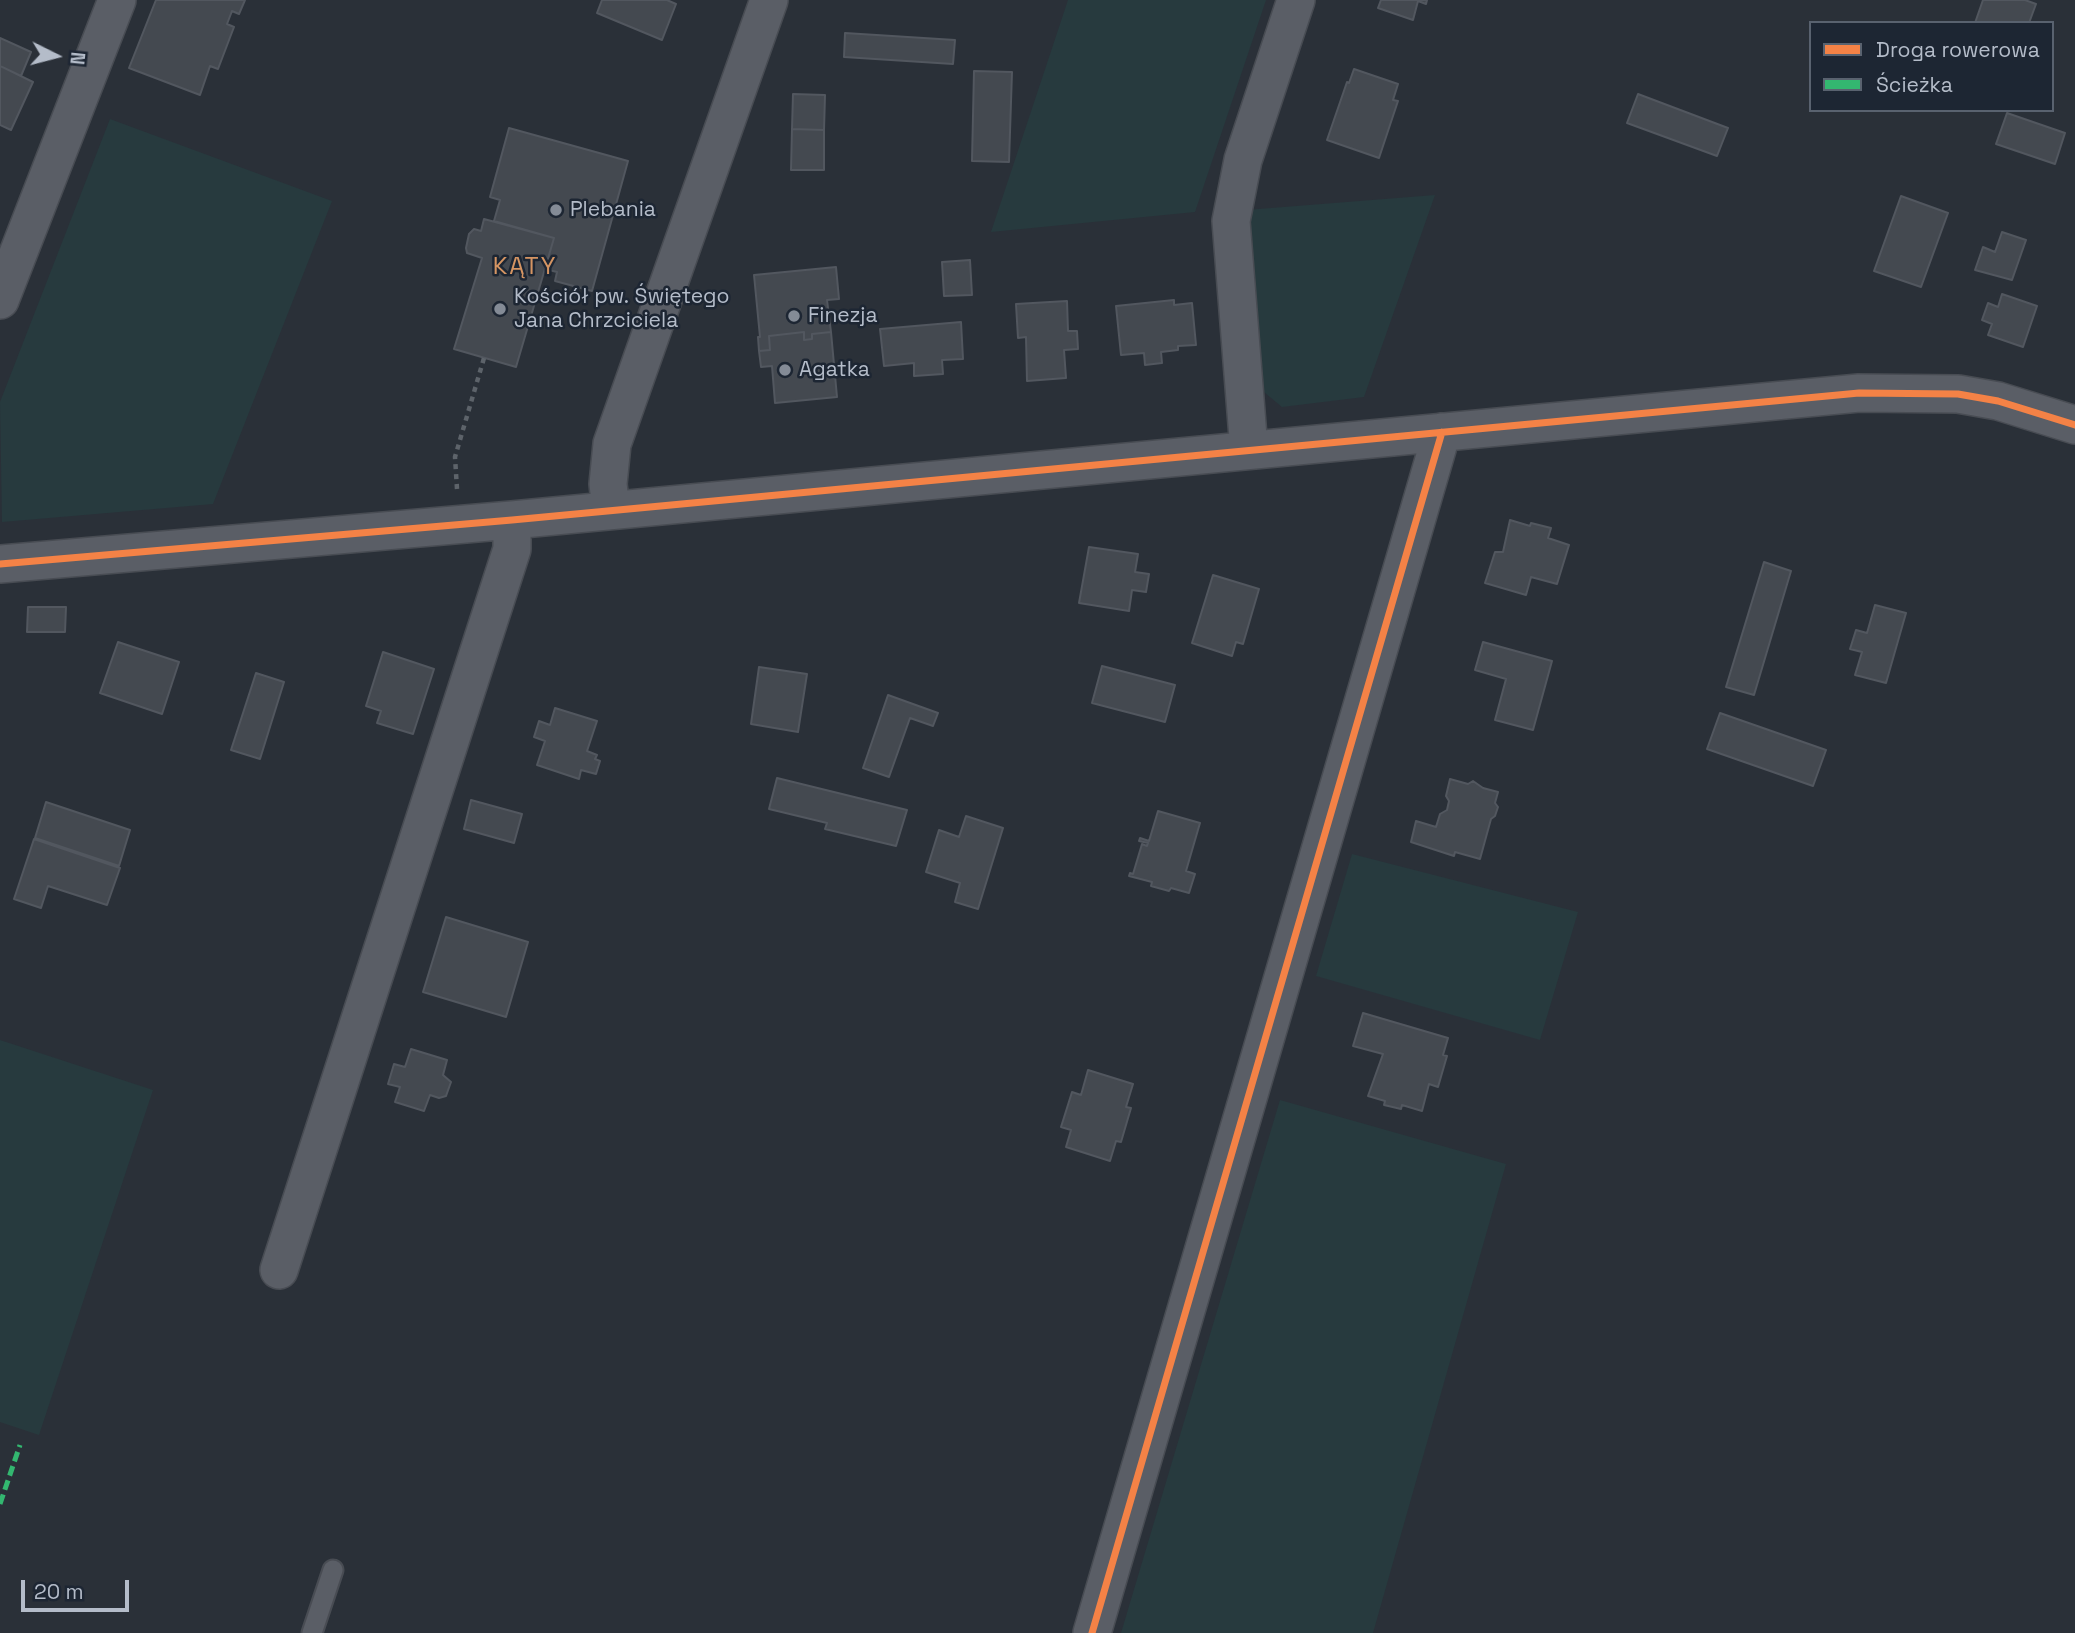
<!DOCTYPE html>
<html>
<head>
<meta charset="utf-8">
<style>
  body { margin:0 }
  #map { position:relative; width:2075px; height:1633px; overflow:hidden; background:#2a3038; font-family:"Space Grotesk",sans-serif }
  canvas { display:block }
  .legend { position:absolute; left:1809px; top:21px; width:245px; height:91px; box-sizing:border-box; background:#1d2633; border:2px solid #59626f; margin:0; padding:9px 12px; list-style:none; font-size:21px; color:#b4bcc9 }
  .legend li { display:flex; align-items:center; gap:14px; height:35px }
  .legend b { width:35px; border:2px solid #59626f }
  .north { position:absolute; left:21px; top:21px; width:70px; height:70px; -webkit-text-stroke:5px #1d2633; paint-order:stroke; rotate:96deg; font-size:19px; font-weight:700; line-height:28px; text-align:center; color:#b4bcc9 }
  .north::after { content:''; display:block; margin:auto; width:24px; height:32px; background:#b4bcc9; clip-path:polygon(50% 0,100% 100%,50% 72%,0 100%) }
  .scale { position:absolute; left:21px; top:1580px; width:108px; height:32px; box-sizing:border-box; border:4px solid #b4bcc9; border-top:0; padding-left:9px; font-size:21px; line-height:24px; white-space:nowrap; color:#b4bcc9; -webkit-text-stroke:5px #1d2633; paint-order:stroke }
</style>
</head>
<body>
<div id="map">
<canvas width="2075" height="1633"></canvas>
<ul class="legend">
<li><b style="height:9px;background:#f48246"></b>Droga rowerowa</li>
<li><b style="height:9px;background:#33b770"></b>Ścieżka</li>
</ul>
<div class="north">N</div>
<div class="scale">20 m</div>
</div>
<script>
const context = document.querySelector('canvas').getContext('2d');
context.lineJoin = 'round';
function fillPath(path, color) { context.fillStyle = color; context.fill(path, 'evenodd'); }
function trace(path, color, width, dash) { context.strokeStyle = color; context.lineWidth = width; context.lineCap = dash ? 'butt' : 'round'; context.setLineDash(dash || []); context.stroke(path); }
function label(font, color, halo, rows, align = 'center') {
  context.font = font + ' "Space Grotesk",sans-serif'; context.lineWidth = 5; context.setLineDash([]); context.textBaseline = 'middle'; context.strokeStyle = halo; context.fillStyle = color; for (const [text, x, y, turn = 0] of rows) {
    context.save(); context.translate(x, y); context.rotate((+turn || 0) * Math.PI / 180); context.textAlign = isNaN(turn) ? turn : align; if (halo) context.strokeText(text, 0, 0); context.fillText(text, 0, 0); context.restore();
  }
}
fillPath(new Path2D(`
  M 1068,0 L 1266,0 L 1195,212 L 991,232 Z
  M 110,119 L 332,201 L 213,504 L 2,522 L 0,402 Z
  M 1435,195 L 1364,397 L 1282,407 L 1258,387 L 1246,210 Z
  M 1352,854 L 1578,912 L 1540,1040 L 1316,976 Z
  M 0,1040 L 153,1090 L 39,1435 L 0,1422 Z
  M 1280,1100 L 1506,1164 L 1373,1633 L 1121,1633 Z`), '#273a3e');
const building = new Path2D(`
  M 156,0 L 245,0 L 239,14 L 232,11 L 227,24 L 234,27 L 218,69 L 210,66 L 200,95 L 129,68 Z
  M 602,0 L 667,0 L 676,4 L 662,40 L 597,13 Z
  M 1381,0 L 1427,0 L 1426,4 L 1418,1 L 1413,20 L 1378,8 Z
  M 1983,0 L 2025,0 L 2036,4 L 2029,23 L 1975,23 Z
  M 845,33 L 955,40 L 953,64 L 844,57 Z
  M 0,38 L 31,52 L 21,76 L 0,66 Z
  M 0,66 L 33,82 L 11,130 L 0,125 Z
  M 1354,69 L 1398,84 L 1393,100 L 1398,101 L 1379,158 L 1327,140 L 1347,82 L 1349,83 Z
  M 974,71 L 1012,72 L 1009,162 L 972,161 Z
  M 793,94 L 825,95 L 824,130 L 792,129 Z
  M 1638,94 L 1728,128 L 1717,156 L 1627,123 Z
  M 2007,113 L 2065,133 L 2055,164 L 1996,144 Z
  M 509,128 L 628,161 L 592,291 L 555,281 L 557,272 L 545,269 L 554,238 L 494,221 L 500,200 L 490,197 Z
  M 792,129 L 824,130 L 824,170 L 791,170 Z
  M 1901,196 L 1948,213 L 1921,287 L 1874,271 Z
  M 484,219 L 554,238 L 516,367 L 454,349 L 482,258 L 467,253 L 466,248 L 469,234 L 474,229 L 481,231 Z
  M 2002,232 L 2026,240 L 2012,280 L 1975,270 L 1983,247 L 1995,252 Z
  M 970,260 L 972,295 L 944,296 L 942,262 Z
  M 836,267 L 839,299 L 827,300 L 831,332 L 812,334 L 812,339 L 804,340 L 804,332 L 769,336 L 770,350 L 759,351 L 758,337 L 760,337 L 754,275 Z
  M 2002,294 L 2037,306 L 2023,347 L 1988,335 L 1992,324 L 1982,320 L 1988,303 L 1998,307 Z
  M 1174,300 L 1174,305 L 1192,303 L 1196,345 L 1178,346 L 1178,350 L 1161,352 L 1162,363 L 1145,365 L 1144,353 L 1121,355 L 1116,306 Z
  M 1067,301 L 1068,331 L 1077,331 L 1078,349 L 1064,350 L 1066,378 L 1027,381 L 1026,337 L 1018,338 L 1016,304 Z
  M 961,322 L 963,359 L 942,360 L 943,374 L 914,376 L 914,363 L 884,366 L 880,329 Z
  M 804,332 L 804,340 L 812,339 L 812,334 L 831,332 L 837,397 L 775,403 L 772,366 L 761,367 L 759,351 L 770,350 L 769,336 Z
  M 1510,520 L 1530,526 L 1531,523 L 1551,528 L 1548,538 L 1569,545 L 1557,584 L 1531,577 L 1526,595 L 1485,583 L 1495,552 L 1503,552 Z
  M 1089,547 L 1138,554 L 1135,572 L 1149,574 L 1146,592 L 1132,590 L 1129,611 L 1079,603 Z
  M 1764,562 L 1791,571 L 1754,695 L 1726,687 Z
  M 1213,575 L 1259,589 L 1243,644 L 1236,642 L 1232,656 L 1192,643 Z
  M 1875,605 L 1906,613 L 1886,683 L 1855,675 L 1862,652 L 1850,649 L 1856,630 L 1867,633 Z
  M 28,607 L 66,607 L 65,632 L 27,632 Z
  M 118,642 L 179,662 L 162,714 L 100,693 Z
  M 1483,642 L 1552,661 L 1533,730 L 1495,720 L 1506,679 L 1475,670 Z
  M 383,652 L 434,669 L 413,734 L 377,723 L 381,711 L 366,706 Z
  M 1102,666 L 1175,685 L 1165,722 L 1092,703 Z
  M 759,667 L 807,674 L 798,732 L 751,724 Z
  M 256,673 L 284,682 L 260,759 L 231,750 Z
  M 888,695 L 938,713 L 933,726 L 910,718 L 889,777 L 863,768 Z
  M 555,708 L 597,721 L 587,751 L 597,755 L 595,759 L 600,761 L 596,774 L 581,770 L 579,779 L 537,765 L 545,741 L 534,737 L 539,721 L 550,725 Z
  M 1720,713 L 1826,750 L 1813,786 L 1707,749 Z
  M 777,778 L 907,810 L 896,846 L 825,829 L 827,823 L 769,809 Z
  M 1450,779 L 1468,784 L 1473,781 L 1483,788 L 1498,792 L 1495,803 L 1498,807 L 1495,816 L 1491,819 L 1480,859 L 1455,852 L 1454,856 L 1411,842 L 1416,821 L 1436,827 L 1440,814 L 1447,810 L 1449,801 L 1446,796 Z
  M 471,800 L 522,814 L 514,843 L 464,829 Z
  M 46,802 L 130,830 L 119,866 L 35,838 Z
  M 1158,811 L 1200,823 L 1186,871 L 1195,874 L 1189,893 L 1171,888 L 1169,891 L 1151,886 L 1152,882 L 1129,876 L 1130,873 L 1133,874 L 1142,844 L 1147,846 L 1148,843 L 1139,841 L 1140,838 L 1149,841 Z
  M 966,816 L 1003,828 L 978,909 L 955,902 L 960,883 L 926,872 L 939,830 L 959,837 Z
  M 34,839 L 120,868 L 107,905 L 48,886 L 41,908 L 14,899 Z
  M 446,917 L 528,942 L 506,1017 L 423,992 Z
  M 1363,1013 L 1448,1038 L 1443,1055 L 1447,1056 L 1438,1087 L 1429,1084 L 1422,1111 L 1402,1105 L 1401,1109 L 1384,1105 L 1385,1101 L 1368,1096 L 1383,1054 L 1353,1046 Z
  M 411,1049 L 447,1060 L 443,1075 L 451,1082 L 446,1096 L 439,1098 L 430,1095 L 424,1111 L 395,1102 L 400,1087 L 388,1084 L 394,1064 L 405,1067 Z
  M 1088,1070 L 1133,1084 L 1126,1107 L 1131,1108 L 1121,1142 L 1116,1141 L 1110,1161 L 1066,1147 L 1071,1130 L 1061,1127 L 1072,1092 L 1081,1095 Z`);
fillPath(building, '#444950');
trace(building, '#52575f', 2);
const service = new Path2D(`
  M 312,1633 L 333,1570`);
const minor = new Path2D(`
  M 0,300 L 117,0
  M 1249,450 L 1231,221 L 1243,160 L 1296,0
  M 611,510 L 608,484 L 612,444 L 769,0
  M 0,564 L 512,520 L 1859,393 L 1958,394 L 1998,401 L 2075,425
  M 279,1270 L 512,549 L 512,520
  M 1092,1633 L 1442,432`);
trace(service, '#484c53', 23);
trace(minor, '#484c53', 40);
trace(new Path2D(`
  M 457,489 L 455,457 L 484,358`), '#5d636a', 4.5, [5, 5]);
trace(service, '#5a5e66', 19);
trace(minor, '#5a5e66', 37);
trace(new Path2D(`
  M 0,1504 L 20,1445`), '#33b770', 5, [10, 5]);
trace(new Path2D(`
  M 0,564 L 512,520 L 1859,393 L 1958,394 L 1998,401 L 2075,425
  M 1092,1633 L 1442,432`), '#f48246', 7);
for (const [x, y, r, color] of [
  [556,210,7,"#848b96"],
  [500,309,7,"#848b96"],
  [794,316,7,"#848b96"],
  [785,370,7,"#848b96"]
]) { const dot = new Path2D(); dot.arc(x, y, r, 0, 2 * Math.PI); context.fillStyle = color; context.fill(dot); trace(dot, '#1d2633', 2.5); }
label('21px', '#b4bcc9', '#1d2633', [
  ["Plebania",570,210],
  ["Kościół pw. Świętego",514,297],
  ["Jana Chrzciciela",514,321],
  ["Finezja",808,316],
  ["Agatka",799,370]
], 'left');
context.letterSpacing = '2px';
label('24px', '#d59563', '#1d2633', [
  ["KĄTY",525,267]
]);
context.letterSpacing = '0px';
</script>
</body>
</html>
